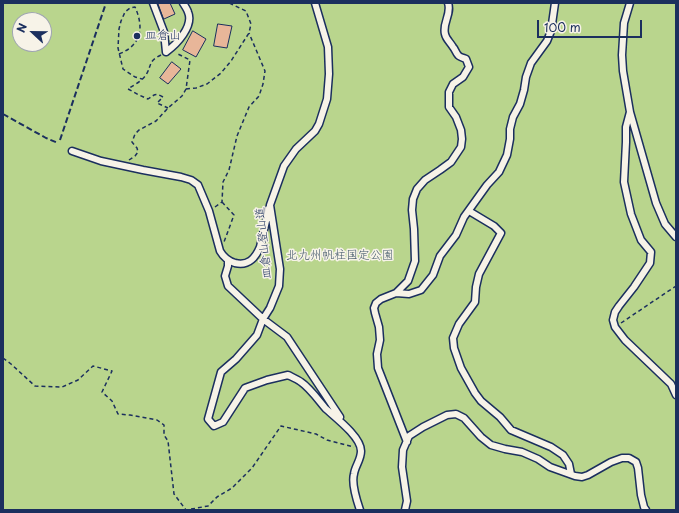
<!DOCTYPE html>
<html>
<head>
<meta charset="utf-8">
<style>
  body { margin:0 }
  #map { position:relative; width:679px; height:513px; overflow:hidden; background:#f4e7d8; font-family:"Playpen Sans",sans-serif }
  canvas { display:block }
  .frame { position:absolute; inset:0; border:4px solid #1b2f5e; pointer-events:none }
  .north { position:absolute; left:12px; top:12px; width:40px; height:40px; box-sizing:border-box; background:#f7f3e8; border:1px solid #9fa5b1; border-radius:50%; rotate:292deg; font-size:11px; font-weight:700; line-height:16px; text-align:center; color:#1b2f5e }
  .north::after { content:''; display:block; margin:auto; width:14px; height:18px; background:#1b2f5e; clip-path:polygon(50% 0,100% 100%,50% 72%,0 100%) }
  .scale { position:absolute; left:537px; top:20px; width:105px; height:18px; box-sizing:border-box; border:2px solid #1b2f5e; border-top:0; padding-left:5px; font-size:12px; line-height:14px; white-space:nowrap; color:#1b2f5e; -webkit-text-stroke:3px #f7f3e8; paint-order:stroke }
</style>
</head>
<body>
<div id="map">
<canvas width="679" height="513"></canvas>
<div class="frame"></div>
<div class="north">N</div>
<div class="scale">100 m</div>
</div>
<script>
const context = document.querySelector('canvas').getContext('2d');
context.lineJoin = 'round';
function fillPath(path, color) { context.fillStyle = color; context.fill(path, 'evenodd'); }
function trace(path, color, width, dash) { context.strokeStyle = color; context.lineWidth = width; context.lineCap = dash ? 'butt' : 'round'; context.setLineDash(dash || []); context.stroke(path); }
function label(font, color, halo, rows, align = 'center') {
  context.font = font + ' "Playpen Sans","Klee One",sans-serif'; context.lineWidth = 3; context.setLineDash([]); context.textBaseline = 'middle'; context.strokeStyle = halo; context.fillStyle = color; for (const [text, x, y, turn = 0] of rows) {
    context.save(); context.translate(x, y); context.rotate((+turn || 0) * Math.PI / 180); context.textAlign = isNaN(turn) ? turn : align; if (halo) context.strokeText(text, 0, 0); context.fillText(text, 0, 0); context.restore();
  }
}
fillPath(new Path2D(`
  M 3,3 L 676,3 L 676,510 L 3,510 ZM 20,20 L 44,20 L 44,44 L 20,44 Z`), '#b9d58d');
const building = new Path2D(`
  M 158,3 L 170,3 L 175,14 L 164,19 Z
  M 218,24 L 232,26 L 227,48 L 214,46 Z
  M 193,31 L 206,39 L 196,57 L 183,50 Z
  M 172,62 L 181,69 L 168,84 L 160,78 Z`);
fillPath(building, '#e8b699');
trace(building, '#1b2f5e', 1);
const minor = new Path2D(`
  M 153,3 L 164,32 L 166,52 C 177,44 194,26 188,12 C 187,9 185,6 183,3
  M 315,3 L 328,47 L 329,74 L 327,99 L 319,124 L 315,131 L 296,149 L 284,166 L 270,205 L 280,269 L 279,286 L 270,308 L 263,319 L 257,335 L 236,359 L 221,372 L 208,419 L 214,426 L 223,422 L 245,388 L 267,380 L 288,375 C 292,377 297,379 301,382 C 310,388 319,401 326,409 C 336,418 361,437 361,451 C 361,460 355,466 354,474 C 351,484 357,501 360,510
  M 630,3 L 624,23 L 622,55 L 623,71 L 630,112 L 656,203 L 665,224 L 676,237
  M 630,112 L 626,127 L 626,142 L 624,182 L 631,214 L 641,240 L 651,252 L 650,263 L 634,287 L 619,306 L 615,312 L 613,320 L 615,327 L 625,340 L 671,384 L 676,395
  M 72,151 L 101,161 L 143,170 L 181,177 L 191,180 L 198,185 L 209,211 L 220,251 C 224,258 228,261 235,263 C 248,266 255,259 260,247 L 269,208
  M 469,211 L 494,226 L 501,233 L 479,274 L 476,287 L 475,302 L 459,324 L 453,338 L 454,348 L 461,368 L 475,393 L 481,401 L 500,417 L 511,430 L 551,447 L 563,455 L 569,464 L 571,474
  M 228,261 L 228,266 L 225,276 L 228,286 L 263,319 L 287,337 L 340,417
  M 396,293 L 408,281 L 415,261 L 414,229 L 412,210 L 413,199 L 417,189 L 425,180 L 440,170 L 451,162 L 461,147 L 462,139 L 461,130 L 456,117 L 449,107 L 449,92 L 453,84 L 463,77 L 469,67 L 466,59 C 464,58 459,57 458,55 C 456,53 455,49 453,47 C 450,42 446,39 445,34 C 442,23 452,14 448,3
  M 407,442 L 378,368 L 377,354 L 380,340 L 379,327 L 375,313 L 374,308 L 376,303 L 381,299 L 396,293 L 409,294 L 421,290 L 433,275 L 440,256 L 456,235 L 464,217 L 487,185 L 499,172 L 507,155 L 510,139 L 510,129 L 513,117 L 520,104 L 524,90 L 526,77 L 531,63 L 547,41 L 551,31 L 555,3
  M 405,510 L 407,501 L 402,467 L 403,450 L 409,436 L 423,427 L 447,415 L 456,414 L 464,418 L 481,437 L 491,445 L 505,449 L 522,452 L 538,459 L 550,467 L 575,476 L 582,477 L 588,475 L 611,462 L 622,458 L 629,458 L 636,462 L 638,468 L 641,495 L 644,507 L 646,510`);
trace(minor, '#1b2f5e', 9);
trace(new Path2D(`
  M 119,54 C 142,45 144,27 135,7 L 130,8 L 125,12 L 121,21 L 119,29 L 118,48 L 123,69 L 135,77 L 142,79
  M 161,55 C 148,61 152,65 146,75 C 142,81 134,85 128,89 L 139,95 L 148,99 C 155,94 156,93 163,97 L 157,103 L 168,108
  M 186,89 L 196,88 L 207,84 L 221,73 L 231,61 L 249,33 L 251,24 L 246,11 L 229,3
  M 129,160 L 135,156 L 138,152 L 137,148 L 132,142 L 135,134 L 139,130 L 156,121 L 168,108 L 182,96 L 186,89 L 190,60 L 176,53
  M 222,202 L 234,215 L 224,242
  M 215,207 L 222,202 L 223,182 L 229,170 L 237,136 L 249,107 L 259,96 L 263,84 L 265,71 L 249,33
  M 621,323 L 676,286
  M 3,358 L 11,364 L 35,386 L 62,387 L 78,380 L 93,366 L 112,371 L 102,392 L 112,401 L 118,414 L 130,415 L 157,420 L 164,425 L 164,435 L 168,441 L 174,494 L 186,510 L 208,506 L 217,497 L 232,488 L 252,468 L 281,426 L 316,434 L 327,440 L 354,447`), '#1b2f5e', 1.5, [4, 3]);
trace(minor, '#f7f3e8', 6);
trace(new Path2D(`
  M 3,114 L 46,138 L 58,143
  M 60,140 L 106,3`), '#1b2f5e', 2, [6, 3]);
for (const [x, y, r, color] of [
  [137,36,4,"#1b2f5e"]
]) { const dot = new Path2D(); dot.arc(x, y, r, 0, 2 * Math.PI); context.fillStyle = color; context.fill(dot); trace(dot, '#f7f3e8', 1.5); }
label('12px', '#1b2f5e', '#f7f3e8', [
  ["皿倉山",145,36]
], 'left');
label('12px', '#1b2f5e', '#f7f3e8', [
  ["皿倉山登山道",264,243,-96]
]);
label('12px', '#42586a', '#f7f3e8', [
  ["北九州帆柱国定公園",340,256]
]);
</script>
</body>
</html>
